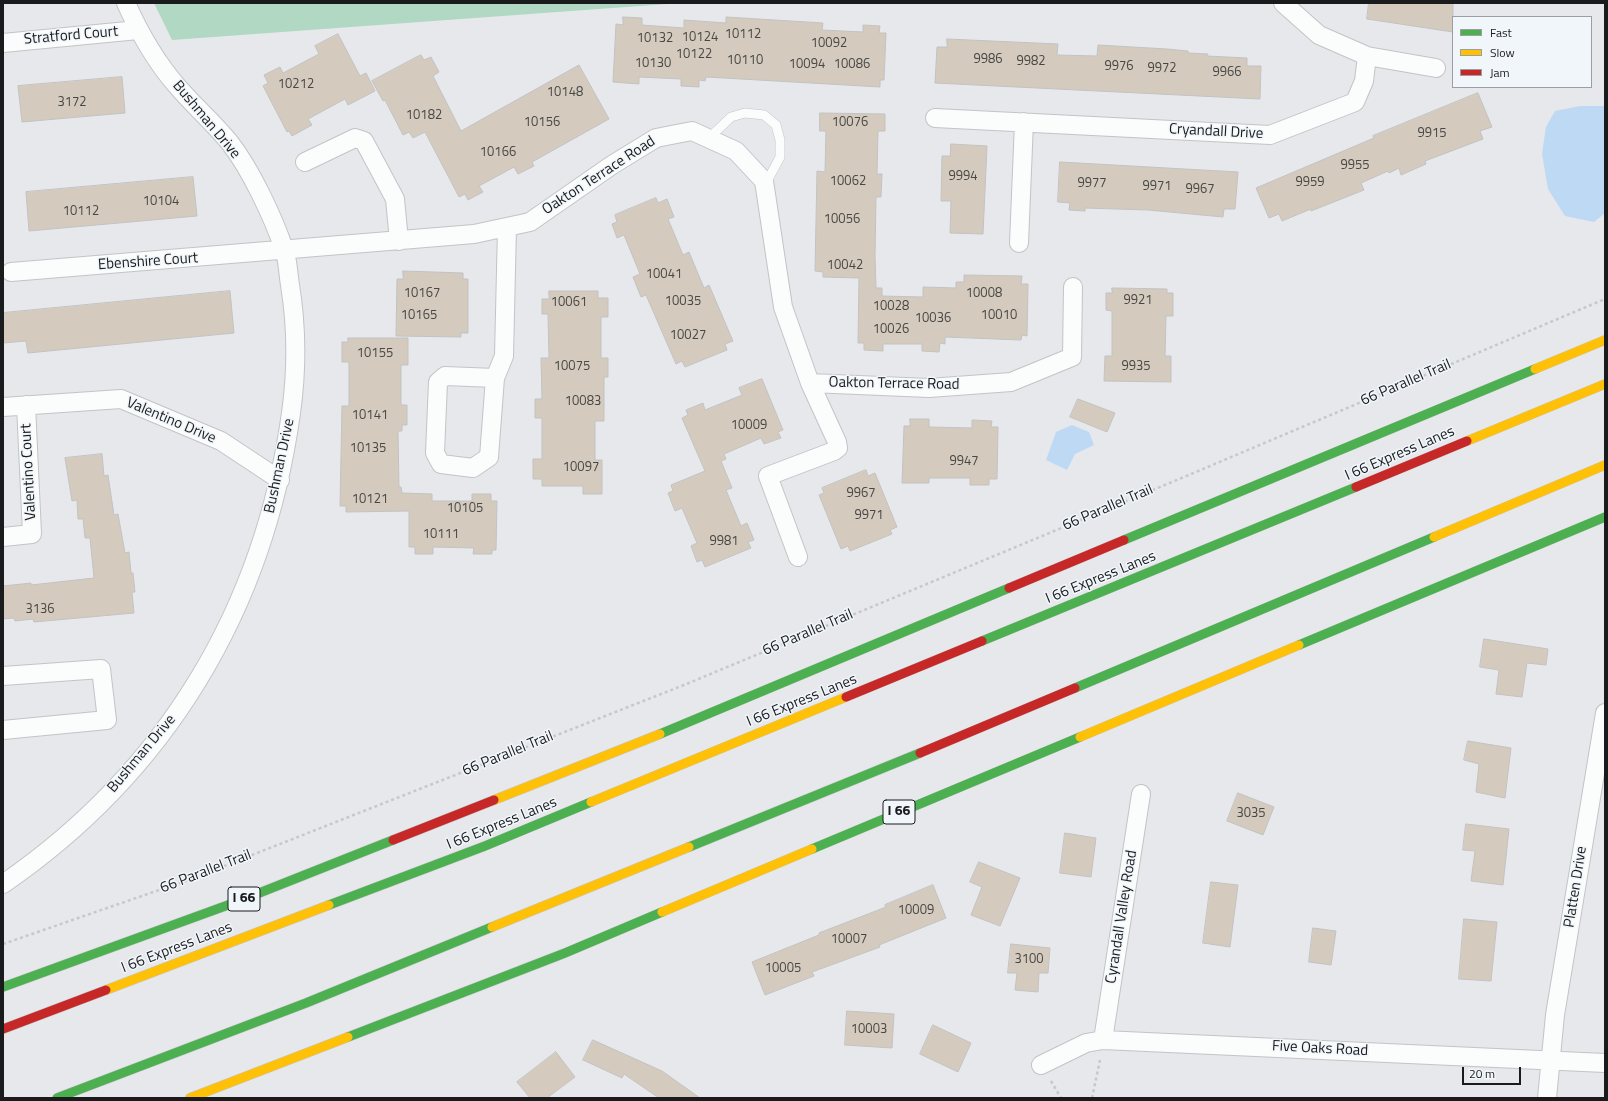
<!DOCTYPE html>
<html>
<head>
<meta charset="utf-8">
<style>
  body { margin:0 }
  #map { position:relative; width:1608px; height:1101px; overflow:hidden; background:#e6e8eb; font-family:"Titillium Web",sans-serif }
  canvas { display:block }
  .frame { position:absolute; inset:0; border:4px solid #1a1b1d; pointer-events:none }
  .legend { position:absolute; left:1452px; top:16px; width:140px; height:72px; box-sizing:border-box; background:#f1f6fa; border:1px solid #9b9ea2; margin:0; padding:5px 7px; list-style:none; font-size:12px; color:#1a1b1d }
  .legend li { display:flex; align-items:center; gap:8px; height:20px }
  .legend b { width:20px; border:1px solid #9b9ea2 }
  .scale { position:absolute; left:1462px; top:1067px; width:59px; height:18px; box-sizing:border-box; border:2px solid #1a1b1d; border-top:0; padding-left:5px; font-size:12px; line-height:14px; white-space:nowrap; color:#1a1b1d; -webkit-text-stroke:3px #f1f6fa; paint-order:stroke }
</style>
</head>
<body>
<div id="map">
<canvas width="1608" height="1101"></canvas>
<div class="frame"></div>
<ul class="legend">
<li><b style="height:5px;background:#4caf50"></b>Fast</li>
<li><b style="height:5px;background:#ffc107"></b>Slow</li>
<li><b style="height:5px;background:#c62828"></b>Jam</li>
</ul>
<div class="scale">20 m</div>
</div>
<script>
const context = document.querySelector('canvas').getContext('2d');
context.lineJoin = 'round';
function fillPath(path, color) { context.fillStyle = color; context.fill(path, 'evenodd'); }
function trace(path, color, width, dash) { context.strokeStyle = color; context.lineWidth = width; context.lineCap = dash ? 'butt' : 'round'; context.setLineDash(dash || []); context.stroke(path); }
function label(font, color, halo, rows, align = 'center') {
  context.font = font + ' "Titillium Web",sans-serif'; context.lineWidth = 3; context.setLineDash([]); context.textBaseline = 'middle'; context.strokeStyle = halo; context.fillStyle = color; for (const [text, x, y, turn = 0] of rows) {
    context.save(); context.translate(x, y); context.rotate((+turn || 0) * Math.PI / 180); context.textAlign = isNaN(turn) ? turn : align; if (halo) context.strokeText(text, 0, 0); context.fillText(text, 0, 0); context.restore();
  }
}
fillPath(new Path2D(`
  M 154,3 L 681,3 L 172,40 Z`), '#b0d8c3');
fillPath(new Path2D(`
  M 1580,106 L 1605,106 L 1605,213 L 1594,222 L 1565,216 L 1548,189 L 1542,154 L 1546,127 L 1555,111 Z
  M 1072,425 L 1089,432 L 1094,445 L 1075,454 L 1067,470 L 1046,460 L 1056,432 Z`), '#bed9f3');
const building = new Path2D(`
  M 1369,3 L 1453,3 L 1453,32 L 1367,19 Z
  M 623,17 L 642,18 L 642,25 L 684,28 L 684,20 L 726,23 L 726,17 L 823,23 L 822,30 L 863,32 L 863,25 L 880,26 L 879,33 L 886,33 L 884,80 L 880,80 L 880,87 L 706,77 L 705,81 L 699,80 L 699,87 L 681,86 L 681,79 L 639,77 L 639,84 L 613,82 L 616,24 L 623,25 Z
  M 338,34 L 360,76 L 366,73 L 375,91 L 348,105 L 345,99 L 308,119 L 312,125 L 292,136 L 289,131 L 287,132 L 263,86 L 268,83 L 264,75 L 280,67 L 283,73 L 319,54 L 315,46 Z
  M 947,39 L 1058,44 L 1057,55 L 1097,56 L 1098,45 L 1167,49 L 1188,51 L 1188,53 L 1208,54 L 1207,56 L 1247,58 L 1247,66 L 1261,66 L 1260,99 L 935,83 L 937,47 L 947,47 Z
  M 421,55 L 424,60 L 431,57 L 439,72 L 433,76 L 461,131 L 579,65 L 609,119 L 532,162 L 534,166 L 518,174 L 514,167 L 479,186 L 483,192 L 468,200 L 465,194 L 459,197 L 425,132 L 413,138 L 409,132 L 403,135 L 385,100 L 383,101 L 372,81 Z
  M 122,77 L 125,113 L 22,122 L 18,86 Z
  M 1478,93 L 1492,127 L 1480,131 L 1483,139 L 1425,161 L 1426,164 L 1401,175 L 1399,168 L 1389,173 L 1388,171 L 1361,183 L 1364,190 L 1311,211 L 1311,209 L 1282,221 L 1279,214 L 1269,218 L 1256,188 L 1374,138 L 1373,136 Z
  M 820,113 L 885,114 L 885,131 L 878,131 L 877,174 L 882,174 L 881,197 L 876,197 L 875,256 L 876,288 L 882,288 L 882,296 L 923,297 L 923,287 L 956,288 L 956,282 L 964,282 L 964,275 L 1022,276 L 1021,284 L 1028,284 L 1027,336 L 1022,335 L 1021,340 L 945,337 L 945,344 L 940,343 L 939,352 L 922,351 L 922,344 L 883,344 L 883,351 L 864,350 L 864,343 L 858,343 L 859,278 L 823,277 L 823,272 L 815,271 L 817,171 L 825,172 L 826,131 L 820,131 Z
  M 951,144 L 987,146 L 983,234 L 950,233 L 951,201 L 941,201 L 942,156 L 950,156 Z
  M 1060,162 L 1238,172 L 1235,209 L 1224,209 L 1223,217 L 1148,210 L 1085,208 L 1085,211 L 1069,210 L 1070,203 L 1058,202 Z
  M 193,177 L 197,216 L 29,231 L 26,192 Z
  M 656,198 L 658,203 L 667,199 L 674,217 L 668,219 L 683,255 L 689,252 L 704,288 L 709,285 L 733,341 L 725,344 L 727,350 L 685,367 L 682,361 L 676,364 L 646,295 L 641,297 L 633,277 L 640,274 L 624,235 L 617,238 L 612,224 L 617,222 L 615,215 Z
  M 403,271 L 463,273 L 463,279 L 468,279 L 468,333 L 461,333 L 461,337 L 396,336 L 397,279 L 403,279 Z
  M 1112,288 L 1167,289 L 1167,293 L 1173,293 L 1173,316 L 1166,316 L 1165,356 L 1171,356 L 1171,382 L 1104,381 L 1105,356 L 1112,356 L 1112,311 L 1106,310 L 1106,293 L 1112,293 Z
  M 230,291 L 234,333 L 28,353 L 26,341 L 3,343 L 3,313 Z
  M 549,291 L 598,291 L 598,298 L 608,298 L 608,317 L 601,317 L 601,358 L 608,358 L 608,377 L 604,377 L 604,421 L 595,421 L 595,460 L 602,460 L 602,494 L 583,494 L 583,486 L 542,486 L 542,479 L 533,479 L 533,459 L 542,459 L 542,418 L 535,418 L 535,399 L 542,399 L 541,358 L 549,358 L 548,314 L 542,314 L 542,299 L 549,299 Z
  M 348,338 L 408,338 L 408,365 L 401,365 L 401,405 L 407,405 L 407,425 L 402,425 L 402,431 L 398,431 L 399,487 L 401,487 L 402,493 L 432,494 L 432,501 L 472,501 L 472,494 L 491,494 L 491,501 L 497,501 L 496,550 L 492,550 L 492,554 L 473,554 L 474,548 L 433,547 L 433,554 L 415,554 L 415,547 L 409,547 L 409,511 L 346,512 L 346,506 L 340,506 L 342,406 L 349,406 L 349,362 L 342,362 L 342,342 L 348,342 Z
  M 762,379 L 783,430 L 778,432 L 781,438 L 764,444 L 761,438 L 724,454 L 726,459 L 721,461 L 732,488 L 726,490 L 741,526 L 747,523 L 754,540 L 748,542 L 751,548 L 705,567 L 702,560 L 697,562 L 691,546 L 697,543 L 682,508 L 675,511 L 668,493 L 673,491 L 671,485 L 705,471 L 682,418 L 688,415 L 686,410 L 703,403 L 705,410 L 742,395 L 739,388 Z
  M 1078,399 L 1115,413 L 1107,432 L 1070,417 Z
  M 910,419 L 929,419 L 929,427 L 972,428 L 972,420 L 992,421 L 991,427 L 998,427 L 997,479 L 989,479 L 989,485 L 970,485 L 970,478 L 929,478 L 929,483 L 902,483 L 904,426 L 910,426 Z
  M 102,454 L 104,476 L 108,475 L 114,515 L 118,514 L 125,553 L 129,552 L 131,573 L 133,573 L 135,592 L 132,592 L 134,613 L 34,622 L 33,619 L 15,621 L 14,618 L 3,619 L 3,586 L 31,583 L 31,585 L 94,578 L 90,538 L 85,538 L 83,519 L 78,519 L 77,500 L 72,501 L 65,458 Z
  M 866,470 L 868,476 L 875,473 L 897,527 L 890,530 L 892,534 L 850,551 L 848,546 L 841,549 L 819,495 L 824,493 L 822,488 Z
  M 1484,639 L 1548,649 L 1546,665 L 1527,663 L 1522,697 L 1496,694 L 1499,670 L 1480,667 Z
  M 1468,741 L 1511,748 L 1505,798 L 1476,792 L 1479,764 L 1464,760 Z
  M 1238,793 L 1274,807 L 1263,835 L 1227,821 Z
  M 1466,824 L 1509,829 L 1503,885 L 1471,881 L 1475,851 L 1463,850 Z
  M 1065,833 L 1096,838 L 1091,877 L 1060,873 Z
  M 979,862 L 1020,878 L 1000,926 L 971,915 L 982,887 L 970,882 Z
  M 1211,882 L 1238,885 L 1230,947 L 1203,943 Z
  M 933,885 L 946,918 L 879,945 L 880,947 L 812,972 L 814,976 L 765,995 L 752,962 L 819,935 L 819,933 L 886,907 L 885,905 Z
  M 1464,919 L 1497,922 L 1491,981 L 1459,979 Z
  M 1313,928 L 1336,931 L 1331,965 L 1309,962 Z
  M 1011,944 L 1050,948 L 1048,973 L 1039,973 L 1038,992 L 1015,990 L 1017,973 L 1008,973 Z
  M 847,1011 L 894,1014 L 892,1048 L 845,1045 Z
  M 933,1025 L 971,1043 L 958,1072 L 920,1054 Z
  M 593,1040 L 662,1071 L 700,1098 L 659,1098 L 624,1074 L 622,1078 L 583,1060 Z
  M 556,1052 L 575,1077 L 547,1098 L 530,1098 L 517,1082 Z`);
fillPath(building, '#d4cbbe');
trace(building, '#c2c2c3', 1);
const lane = new Path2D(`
  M 709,138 L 731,117 L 745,113 L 764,115 L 776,125 L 780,140 L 780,157 L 765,185`);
const street = new Path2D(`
  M 1283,3 L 1319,35 L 1367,56 L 1436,68
  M 3,43 L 138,30
  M 935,118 L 1270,135 L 1355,102 L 1364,81 L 1367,56
  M 305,162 L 355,138 L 364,141 L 395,199 L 399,241
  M 1019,243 L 1024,122
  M 11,272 L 474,234 L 530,222 L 612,165 L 656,138 L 692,131 L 736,151 L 764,181 L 783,307 L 810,383 L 929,388 L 1011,382 L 1072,357 L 1073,287
  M 495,378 L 445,376 L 438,382 L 435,453 L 441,464 L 473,468 L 489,457 L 495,378 L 504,356 L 507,227
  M 3,407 L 121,399 L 221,441 L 280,480
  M 3,537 L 32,534 L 26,405
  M 798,557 L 768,476 L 834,451 L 838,448 L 837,442 L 810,383
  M 3,676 L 101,669 L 107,720 L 3,730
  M 3,884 C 166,772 264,609 291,413 C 297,370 297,328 290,285 C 288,273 288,260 284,249 C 273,217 251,170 230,143 C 214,123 194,106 177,86 C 156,62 139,32 126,3
  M 1103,1040 L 1141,794
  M 1041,1065 L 1086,1043 L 1103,1040 L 1605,1063
  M 1547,1098 L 1555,1015 L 1605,713`);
const fast = new Path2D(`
  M 1124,540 L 1535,369
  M 982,641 L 1356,487
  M 1299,645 L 1605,517
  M 1075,688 L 1434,537
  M 660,734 L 1009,588
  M 689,847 L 920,753
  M 812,849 L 1080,737
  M 329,905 L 485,846 L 591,802
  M 3,987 L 239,901 L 393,840
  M 348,1037 L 565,953 L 662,912
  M 57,1098 L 306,1003 L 492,927`);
const slow = new Path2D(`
  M 1535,369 L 1605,340
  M 1467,441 L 1605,384
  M 1434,537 L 1605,465
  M 1080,737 L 1299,645
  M 494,800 L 660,734
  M 591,802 L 846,697
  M 662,912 L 812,849
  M 492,927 L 689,847
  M 106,990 L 329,905
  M 190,1098 L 348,1037`);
const jam = new Path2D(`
  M 1356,487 L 1467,441
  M 1009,588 L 1124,540
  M 846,697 L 982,641
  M 920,753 L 1075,688
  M 393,840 L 494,800
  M 3,1029 L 106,990`);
trace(lane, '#c2c4c6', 10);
trace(street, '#c2c4c6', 20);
trace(fast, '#c2c4c6', 10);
trace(slow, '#c2c4c6', 10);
trace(jam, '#c2c4c6', 10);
trace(new Path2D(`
  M 3,944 L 191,879 L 684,685 L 1184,477 L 1605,299
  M 1051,1081 L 1061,1098
  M 1092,1098 L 1100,1060`), '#c7c8c9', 2.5, [3, 3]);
trace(lane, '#fbfcfc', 9);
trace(street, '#fbfcfc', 18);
trace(fast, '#4caf50', 9);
trace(slow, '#ffc107', 9);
trace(jam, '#c62828', 9);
label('13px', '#484745', null, [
  ["10112",743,35],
  ["10124",700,38],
  ["10132",655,39],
  ["10092",829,44],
  ["10122",694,55],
  ["9986",988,60],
  ["10110",745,61],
  ["9982",1031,62],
  ["10130",653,64],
  ["10094",807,65],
  ["10086",852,65],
  ["9976",1119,67],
  ["9972",1162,69],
  ["9966",1227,73],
  ["10212",296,85],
  ["10148",565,93],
  ["3172",72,103],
  ["10182",424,116],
  ["10156",542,123],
  ["10076",850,123],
  ["9915",1432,134],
  ["10166",498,153],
  ["9955",1355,166],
  ["9994",963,177],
  ["10062",848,182],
  ["9959",1310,183],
  ["9977",1092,184],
  ["9971",1157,187],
  ["9967",1200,190],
  ["10104",161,202],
  ["10112",81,212],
  ["10056",842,220],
  ["10042",845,266],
  ["10041",664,275],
  ["10167",422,294],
  ["10008",984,294],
  ["9921",1138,301],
  ["10035",683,302],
  ["10061",569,303],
  ["10028",891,307],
  ["10165",419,316],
  ["10010",999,316],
  ["10036",933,319],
  ["10026",891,330],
  ["10027",688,336],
  ["10155",375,354],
  ["10075",572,367],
  ["9935",1136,367],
  ["10083",583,402],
  ["10141",370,416],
  ["10009",749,426],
  ["10135",368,449],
  ["9947",964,462],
  ["10097",581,468],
  ["9967",861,494],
  ["10121",370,500],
  ["10105",465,509],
  ["9971",869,516],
  ["10111",441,535],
  ["9981",724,542],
  ["3136",40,610],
  ["3035",1251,814],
  ["10009",916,911],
  ["10007",849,940],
  ["3100",1029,960],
  ["10005",783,969],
  ["10003",869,1030]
]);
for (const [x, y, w] of [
  [899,812,32],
  [244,899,32]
]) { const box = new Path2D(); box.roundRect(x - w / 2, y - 12, w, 24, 3); context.fillStyle = '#f1f6fa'; context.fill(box); trace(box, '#1a1b1d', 1); }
label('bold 14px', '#1a1b1d', null, [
  ["I 66",899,812],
  ["I 66",244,899]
]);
label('15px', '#1a1b1d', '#f1f6fa', [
  ["Stratford Court",71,36,-5],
  ["Bushman Drive",206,120,50],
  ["Cryandall Drive",1216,132,3],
  ["Oakton Terrace Road",599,176,-33],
  ["Ebenshire Court",148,262,-4],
  ["66 Parallel Trail",1406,383,-23],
  ["Oakton Terrace Road",894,384,1],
  ["Valentino Drive",171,421,23],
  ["I 66 Express Lanes",1400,454,-23],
  ["Bushman Drive",280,466,-78],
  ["Valentino Court",29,472,-93],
  ["66 Parallel Trail",1108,508,-23],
  ["I 66 Express Lanes",1101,578,-22],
  ["66 Parallel Trail",808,633,-23],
  ["I 66 Express Lanes",802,701,-22],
  ["Bushman Drive",142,754,-50],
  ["66 Parallel Trail",508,754,-22],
  ["I 66 Express Lanes",502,824,-22],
  ["66 Parallel Trail",206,872,-21],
  ["Platten Drive",1576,887,-81],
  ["Cyrandall Valley Road",1122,917,-81],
  ["I 66 Express Lanes",177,948,-21],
  ["Five Oaks Road",1320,1049,3]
]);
</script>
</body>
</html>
